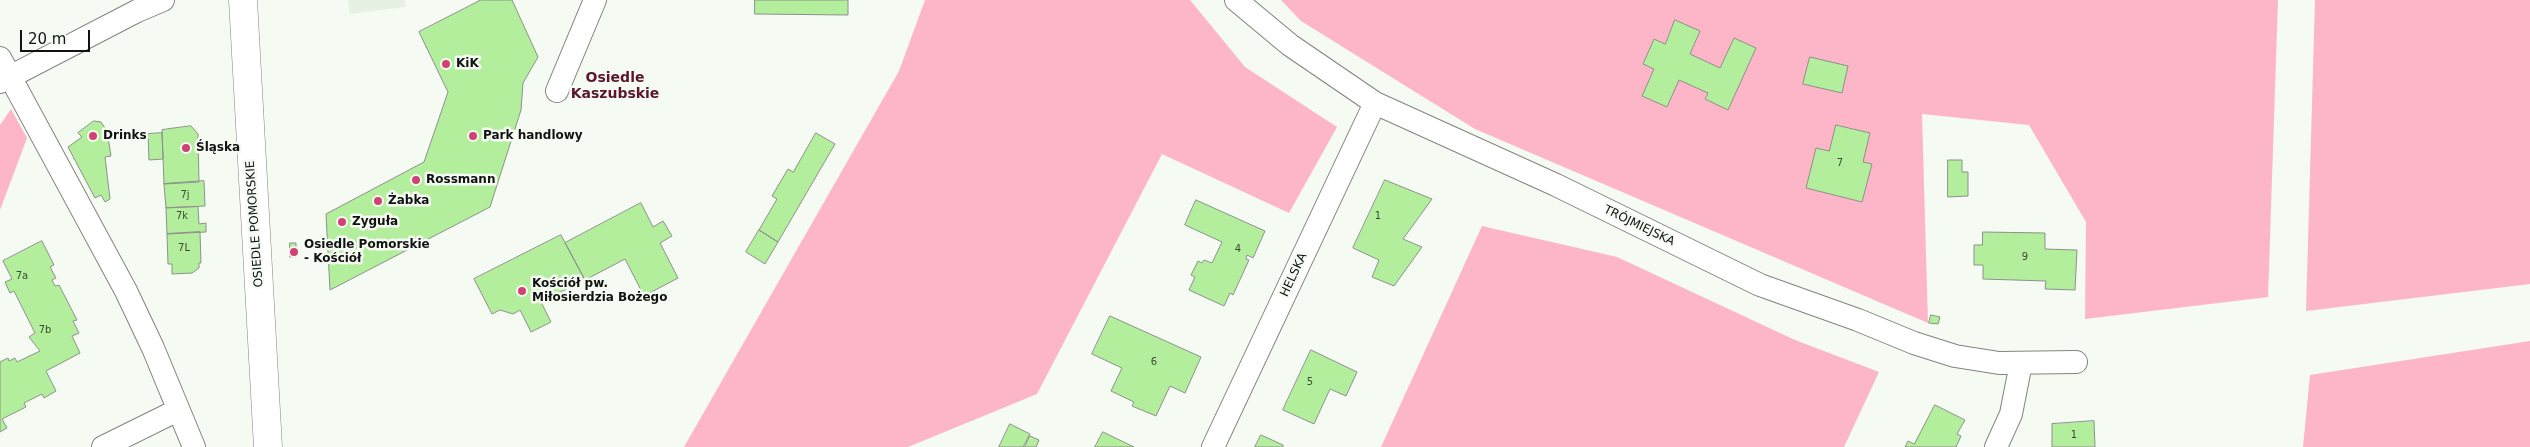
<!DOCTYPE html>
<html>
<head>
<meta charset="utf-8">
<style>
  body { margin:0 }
  #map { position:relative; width:2530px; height:447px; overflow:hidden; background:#f5faf3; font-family:"DejaVu Sans",sans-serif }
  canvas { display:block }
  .scale { position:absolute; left:20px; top:30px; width:70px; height:22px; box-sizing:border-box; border:2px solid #111310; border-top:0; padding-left:6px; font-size:15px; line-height:18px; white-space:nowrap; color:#111310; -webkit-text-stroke:4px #f5faf3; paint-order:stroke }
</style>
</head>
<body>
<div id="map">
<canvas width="2530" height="447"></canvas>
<div class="scale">20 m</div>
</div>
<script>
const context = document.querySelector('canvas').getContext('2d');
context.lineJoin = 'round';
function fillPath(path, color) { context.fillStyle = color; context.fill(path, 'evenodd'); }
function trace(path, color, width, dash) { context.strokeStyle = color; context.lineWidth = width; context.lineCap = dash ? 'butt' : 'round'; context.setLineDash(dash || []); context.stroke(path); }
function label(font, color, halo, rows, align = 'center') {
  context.font = font + ' "DejaVu Sans",sans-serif'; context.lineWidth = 5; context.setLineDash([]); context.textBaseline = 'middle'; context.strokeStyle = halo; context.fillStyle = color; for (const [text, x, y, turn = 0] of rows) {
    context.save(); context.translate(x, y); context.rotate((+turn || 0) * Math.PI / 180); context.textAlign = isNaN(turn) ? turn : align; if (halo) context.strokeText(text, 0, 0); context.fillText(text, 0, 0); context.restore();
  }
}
fillPath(new Path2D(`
  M 348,0 L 405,0 L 405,7 L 350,14 Z`), '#e7f1e3');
fillPath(new Path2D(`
  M 925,0 L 1190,0 L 1245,67 L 1337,127 L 1289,213 L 1162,154 L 1037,394 L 908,447 L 684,447 L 899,71 Z
  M 1281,0 L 2278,0 L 2268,297 L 2085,319 L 2086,222 L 2029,125 L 1922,114 L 1928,323 L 1475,129 L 1301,21 Z
  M 2315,0 L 2530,0 L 2530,284 L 2306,311 Z
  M 11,109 L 27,138 L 0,210 L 0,125 Z
  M 1482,226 L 1617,257 L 1795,340 L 1879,372 L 1844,447 L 1381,447 Z
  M 2530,341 L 2530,447 L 2303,447 L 2310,375 Z`), '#fcb6c7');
const building = new Path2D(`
  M 481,0 L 512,0 L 538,57 L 523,83 L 521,110 L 490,207 L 330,290 L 326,214 L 424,162 L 448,92 L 419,32 Z
  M 755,0 L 848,0 L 848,15 L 755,14 Z
  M 1675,20 L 1700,31 L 1690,54 L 1720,68 L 1734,38 L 1756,48 L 1728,110 L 1705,99 L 1708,93 L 1679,80 L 1667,107 L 1642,96 L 1654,69 L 1643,64 L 1654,39 L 1665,44 Z
  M 1810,57 L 1848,66 L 1842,93 L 1803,84 Z
  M 94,121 L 101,122 L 107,131 L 111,156 L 105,157 L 110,199 L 105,202 L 101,195 L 95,198 L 68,147 L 82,137 L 78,133 Z
  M 1836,125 L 1870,133 L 1863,162 L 1872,164 L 1862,202 L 1806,188 L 1816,148 L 1829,151 Z
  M 191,126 L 198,134 L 199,182 L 164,184 L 162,130 Z
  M 162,133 L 163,159 L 149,160 L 148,134 Z
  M 816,133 L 835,144 L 778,242 L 759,230 L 777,199 L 772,196 L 788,169 L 793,172 Z
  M 1948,160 L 1962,160 L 1962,172 L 1968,172 L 1968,196 L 1948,197 Z
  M 1385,180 L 1432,199 L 1403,239 L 1422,247 L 1394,286 L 1372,277 L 1379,260 L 1353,248 Z
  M 204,181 L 205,206 L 166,208 L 164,184 Z
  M 1196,200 L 1265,231 L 1253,258 L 1247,255 L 1246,259 L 1249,260 L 1233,295 L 1230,293 L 1224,306 L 1189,290 L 1195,277 L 1191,275 L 1198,261 L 1202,263 L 1204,260 L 1212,263 L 1222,242 L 1185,225 Z
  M 641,203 L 653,227 L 663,221 L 672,236 L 660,243 L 678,278 L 644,296 L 625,259 L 585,280 L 565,243 Z
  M 198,207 L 199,224 L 206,223 L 206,232 L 167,234 L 166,208 Z
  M 759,230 L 778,242 L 765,264 L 746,252 Z
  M 200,232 L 201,263 L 199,263 L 199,268 L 192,273 L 172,274 L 172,264 L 168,264 L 167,234 Z
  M 1983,232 L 2045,233 L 2045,249 L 2077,250 L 2075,290 L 2045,289 L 2046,281 L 1983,279 L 1983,265 L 1974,265 L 1974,245 L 1982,245 Z
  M 561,235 L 585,280 L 541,302 L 551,322 L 531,332 L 520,310 L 513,314 L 500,310 L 492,314 L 474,279 Z
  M 42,241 L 54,265 L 50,267 L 56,278 L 52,280 L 55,286 L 59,285 L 77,320 L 73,321 L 79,333 L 72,336 L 80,353 L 46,371 L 56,391 L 44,398 L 42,394 L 24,403 L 26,407 L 2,419 L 7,428 L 0,432 L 0,362 L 8,358 L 9,361 L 15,358 L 17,362 L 40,351 L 29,337 L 35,333 L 14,291 L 10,293 L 5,282 L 12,279 L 3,261 Z
  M 290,243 L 296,243 L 296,257 L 290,257 Z
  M 1931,315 L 1940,317 L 1938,324 L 1929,323 Z
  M 1110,316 L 1201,357 L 1185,393 L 1170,386 L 1156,416 L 1132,406 L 1134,402 L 1111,391 L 1122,368 L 1092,354 Z
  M 1311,350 L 1357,372 L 1346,396 L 1330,389 L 1314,424 L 1283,410 Z
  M 1935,405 L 1965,420 L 1957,434 L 1961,436 L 1956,447 L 1905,447 L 1908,441 L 1914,444 Z
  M 2094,421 L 2095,447 L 2052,447 L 2052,424 Z
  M 1010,424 L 1030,434 L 1023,447 L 999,447 Z
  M 1103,432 L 1134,447 L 1095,447 Z
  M 1261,435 L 1283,445 L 1283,447 L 1255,447 Z
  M 1030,436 L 1039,440 L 1036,447 L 1025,447 Z`);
fillPath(building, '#b3ee9c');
trace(building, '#8d918b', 1);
const minor = new Path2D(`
  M 1236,0 L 1290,45 L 1375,103 L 1556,185 L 1760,285 L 1858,320 L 1914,343 L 1955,356 L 1999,363 L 2076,362
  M 0,58 L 126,291 L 153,348 L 194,447
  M 0,82 L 137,11 L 163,0
  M 557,91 L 595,0
  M 103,447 L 178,410
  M 1213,447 L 1375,103
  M 1996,447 L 2011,414 L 2021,363`);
const tertiary = new Path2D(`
  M 243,0 L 268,447`);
trace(minor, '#81857f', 24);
trace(tertiary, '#81857f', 29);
trace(minor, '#fff', 22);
trace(tertiary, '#fff', 28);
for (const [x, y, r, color] of [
  [446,64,5,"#cf4273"],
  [93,136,5,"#cf4273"],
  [473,136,5,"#cf4273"],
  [186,148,5,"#cf4273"],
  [416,180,5,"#cf4273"],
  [378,201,5,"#cf4273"],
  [342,222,5,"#cf4273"],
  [294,252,5,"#cf4273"],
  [522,291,5,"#cf4273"]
]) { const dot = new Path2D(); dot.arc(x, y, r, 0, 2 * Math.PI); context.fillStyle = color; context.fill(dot); trace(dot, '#f5faf3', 2); }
label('10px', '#3a4a33', null, [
  ["7",1840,163],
  ["7j",185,195],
  ["7k",182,216],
  ["1",1378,216],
  ["7L",184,248],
  ["4",1238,249],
  ["9",2025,257],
  ["7a",22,276],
  ["7b",45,330],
  ["6",1154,362],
  ["5",1310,382],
  ["1",2074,435]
]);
label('bold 12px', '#111310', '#f5faf3', [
  ["KiK",456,64],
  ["Drinks",103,136],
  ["Park handlowy",483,136],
  ["Śląska",196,148],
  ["Rossmann",426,180],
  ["Żabka",388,201],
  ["Zyguła",352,222],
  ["Osiedle Pomorskie",304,245],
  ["- Kościół",304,259],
  ["Kościół pw.",532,284],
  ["Miłosierdzia Bożego",532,298]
], 'left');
label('12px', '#111310', '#f5faf3', [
  ["OSIEDLE POMORSKIE",255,224,-94],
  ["TRÓJMIEJSKA",1639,226,26],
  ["HELSKA",1294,275,-65]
]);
label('bold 14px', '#59162e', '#f5faf3', [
  ["Osiedle",615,78],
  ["Kaszubskie",615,94]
]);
</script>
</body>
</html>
